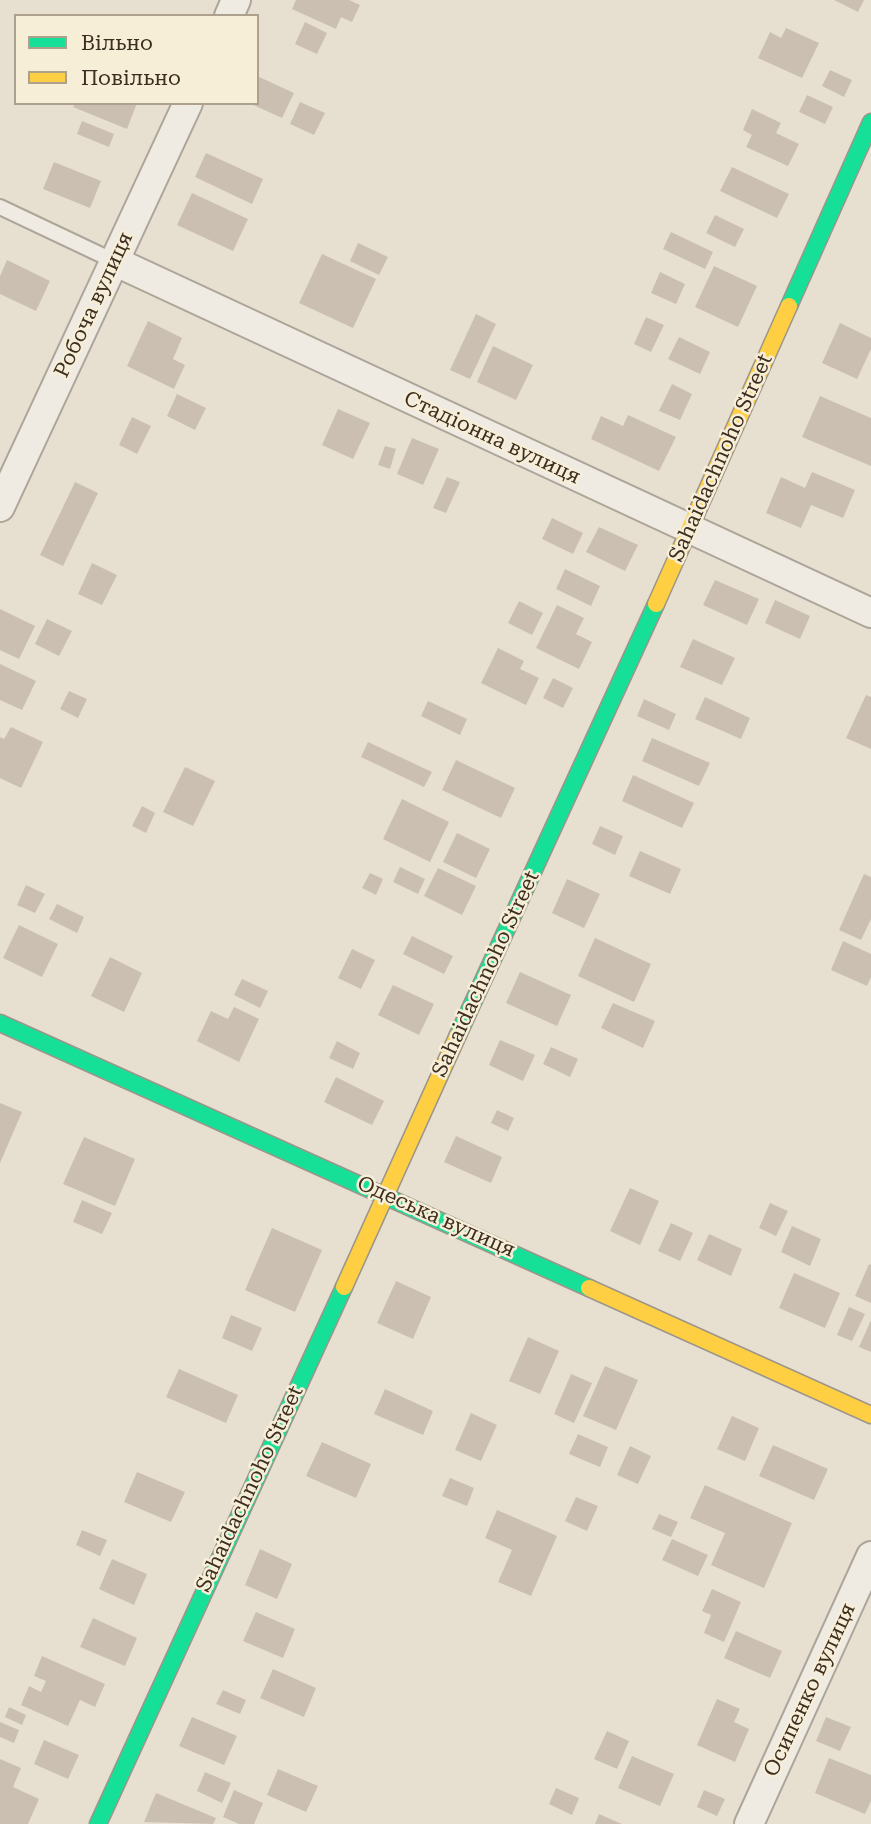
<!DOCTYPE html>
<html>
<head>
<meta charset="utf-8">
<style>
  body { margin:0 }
  #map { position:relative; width:871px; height:1824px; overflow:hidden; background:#e7e0d1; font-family:"Roboto Serif",serif }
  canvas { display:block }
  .legend { position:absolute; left:14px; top:14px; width:245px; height:91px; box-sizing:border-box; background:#f7eed8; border:2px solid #ada18e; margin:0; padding:9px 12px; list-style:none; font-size:21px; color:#3d2e20 }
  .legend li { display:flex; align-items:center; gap:14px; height:35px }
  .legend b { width:35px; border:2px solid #ada18e }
</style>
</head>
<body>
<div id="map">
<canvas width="871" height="1824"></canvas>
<ul class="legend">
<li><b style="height:9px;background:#16e098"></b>Вільно</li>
<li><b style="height:9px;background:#ffcf43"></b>Повільно</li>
</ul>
</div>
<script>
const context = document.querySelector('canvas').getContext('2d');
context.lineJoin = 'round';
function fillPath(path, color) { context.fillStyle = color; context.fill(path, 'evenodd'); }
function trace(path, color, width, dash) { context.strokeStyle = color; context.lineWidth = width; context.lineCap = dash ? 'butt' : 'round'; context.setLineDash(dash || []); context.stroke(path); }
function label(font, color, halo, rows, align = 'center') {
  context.font = font + ' "Roboto Serif",serif'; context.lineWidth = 5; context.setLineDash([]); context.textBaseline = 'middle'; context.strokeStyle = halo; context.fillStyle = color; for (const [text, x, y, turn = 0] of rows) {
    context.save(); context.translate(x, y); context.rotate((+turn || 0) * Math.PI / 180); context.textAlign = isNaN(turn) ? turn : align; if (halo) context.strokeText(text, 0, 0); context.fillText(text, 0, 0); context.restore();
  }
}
fillPath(new Path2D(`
  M 296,0 L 349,0 L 360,5 L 352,22 L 341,17 L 336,29 L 292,9 Z
  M 834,0 L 864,0 L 858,12 Z
  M 305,22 L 327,33 L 317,54 L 295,44 Z
  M 786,28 L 819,43 L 802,78 L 758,58 L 770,32 L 781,38 Z
  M 830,70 L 852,80 L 844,97 L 822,86 Z
  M 257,76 L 294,93 L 282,118 L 249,103 L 257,103 Z
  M 807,95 L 833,107 L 825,124 L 799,112 Z
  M 300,102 L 325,113 L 314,135 L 290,124 Z
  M 75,103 L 137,103 L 127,129 L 73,107 Z
  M 752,109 L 781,123 L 776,133 L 799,144 L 788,166 L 746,147 L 752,135 L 743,130 Z
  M 82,121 L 114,134 L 109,147 L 77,134 Z
  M 206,153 L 263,179 L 252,204 L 195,177 Z
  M 54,162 L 101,181 L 90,208 L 43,189 Z
  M 732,167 L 789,194 L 777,218 L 720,191 Z
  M 192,193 L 248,219 L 233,251 L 177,225 Z
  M 715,215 L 744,229 L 735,247 L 706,233 Z
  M 671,232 L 713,252 L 705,269 L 663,249 Z
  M 358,243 L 388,257 L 379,275 L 350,261 Z
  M 322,254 L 376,279 L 353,328 L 299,303 Z
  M 7,260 L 50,281 L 36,311 L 0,294 L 0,276 Z
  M 714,266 L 757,286 L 738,327 L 695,307 Z
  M 660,272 L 685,284 L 676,304 L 651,293 Z
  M 476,314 L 496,324 L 470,379 L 450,370 Z
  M 646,317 L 664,325 L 651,352 L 634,344 Z
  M 148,321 L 182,338 L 173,359 L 185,365 L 174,389 L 127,366 Z
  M 840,323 L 871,338 L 871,349 L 857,379 L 822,363 Z
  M 679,337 L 710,352 L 700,374 L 668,359 Z
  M 493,346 L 533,365 L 516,400 L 477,382 Z
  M 672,384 L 692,394 L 680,420 L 659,411 Z
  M 177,394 L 206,408 L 195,430 L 167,416 Z
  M 820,396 L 871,418 L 871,466 L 802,437 Z
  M 338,409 L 370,423 L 353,459 L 322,445 Z
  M 628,415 L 676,437 L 659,471 L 591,439 L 601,416 L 623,426 Z
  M 132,417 L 151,426 L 137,454 L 119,445 Z
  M 412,438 L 439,449 L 423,485 L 397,474 Z
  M 385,446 L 396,449 L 390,469 L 378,465 Z
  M 812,472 L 855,490 L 843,518 L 811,505 L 801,528 L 766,513 L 781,477 L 805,488 Z
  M 447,477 L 460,482 L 446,513 L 433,508 Z
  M 75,482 L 98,493 L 63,566 L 40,555 Z
  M 552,518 L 583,533 L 573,554 L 542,539 Z
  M 599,527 L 638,545 L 625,571 L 586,552 Z
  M 92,563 L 117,575 L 102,605 L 78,594 Z
  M 565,569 L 600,586 L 591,606 L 556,589 Z
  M 715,580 L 759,599 L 747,625 L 703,605 Z
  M 775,600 L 810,616 L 800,639 L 765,623 Z
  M 519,601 L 543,613 L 532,635 L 508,623 Z
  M 557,605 L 584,618 L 576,634 L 592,642 L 579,669 L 536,648 Z
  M 0,609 L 35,626 L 19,659 L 0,650 Z
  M 47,619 L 72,631 L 59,656 L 35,644 Z
  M 693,639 L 735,658 L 722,685 L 680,667 Z
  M 498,648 L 524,661 L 520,669 L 539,678 L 526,705 L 481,683 Z
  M 0,664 L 36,681 L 22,710 L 0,700 Z
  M 553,678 L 573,688 L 563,708 L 543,698 Z
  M 69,691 L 87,699 L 78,718 L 60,709 Z
  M 866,695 L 871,697 L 871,749 L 846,738 Z
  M 705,697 L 750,718 L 741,739 L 695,719 Z
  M 644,699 L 676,714 L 669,730 L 637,716 Z
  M 428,701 L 467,719 L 460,735 L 421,716 Z
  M 11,727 L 43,742 L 21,788 L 0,778 L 0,737 L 4,739 Z
  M 652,738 L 710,763 L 699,786 L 642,761 Z
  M 368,742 L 432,772 L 424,787 L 361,757 Z
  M 456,760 L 515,788 L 501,818 L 442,790 Z
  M 185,767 L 215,781 L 193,826 L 163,812 Z
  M 633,775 L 694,803 L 682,828 L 622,801 Z
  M 402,799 L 449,822 L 430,862 L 383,839 Z
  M 142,806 L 155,813 L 146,833 L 132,826 Z
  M 600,826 L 623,836 L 615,855 L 592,844 Z
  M 457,833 L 490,849 L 476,878 L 443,862 Z
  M 640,851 L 681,869 L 670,894 L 629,876 Z
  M 400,867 L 425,879 L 418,894 L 393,882 Z
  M 438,868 L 476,886 L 462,915 L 424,896 Z
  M 370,873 L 383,879 L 376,895 L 362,888 Z
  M 864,874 L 871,877 L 871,919 L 861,940 L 839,930 Z
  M 567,879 L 600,894 L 584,928 L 552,913 Z
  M 26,885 L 45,894 L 35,913 L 17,905 Z
  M 57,904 L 84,917 L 77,933 L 49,919 Z
  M 19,925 L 58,944 L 42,977 L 3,958 Z
  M 412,936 L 453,956 L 444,974 L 403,954 Z
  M 595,938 L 651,964 L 634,1002 L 578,976 Z
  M 843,941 L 871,954 L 871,977 L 867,986 L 831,970 Z
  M 352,949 L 375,960 L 361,989 L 338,978 Z
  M 110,957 L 142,973 L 124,1012 L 91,996 Z
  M 520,972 L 571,995 L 557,1026 L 506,1003 Z
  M 242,979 L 268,991 L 260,1008 L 234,995 Z
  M 393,985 L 434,1004 L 419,1035 L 378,1015 Z
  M 613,1003 L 655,1021 L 643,1048 L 601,1028 Z
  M 234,1007 L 259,1019 L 239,1062 L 197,1041 L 211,1011 L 228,1019 Z
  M 500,1040 L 535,1055 L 523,1081 L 489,1065 Z
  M 337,1041 L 360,1053 L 353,1069 L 329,1058 Z
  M 551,1047 L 578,1059 L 570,1077 L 543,1064 Z
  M 336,1077 L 384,1101 L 372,1125 L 324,1102 Z
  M 0,1103 L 22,1112 L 0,1163 Z
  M 497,1110 L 514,1118 L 508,1131 L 491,1123 Z
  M 456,1136 L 502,1157 L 491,1183 L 444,1162 Z
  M 84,1137 L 135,1159 L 115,1206 L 63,1184 Z
  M 630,1188 L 659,1201 L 640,1245 L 610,1231 Z
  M 82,1200 L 112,1213 L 102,1234 L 73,1222 Z
  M 770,1203 L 788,1211 L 776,1236 L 759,1228 Z
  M 671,1223 L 693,1233 L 680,1261 L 658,1251 Z
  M 792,1226 L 821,1239 L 810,1266 L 781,1252 Z
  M 272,1228 L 322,1250 L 295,1312 L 245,1290 Z
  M 709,1234 L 742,1249 L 731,1276 L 697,1260 Z
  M 869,1264 L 871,1265 L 871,1303 L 855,1296 Z
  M 794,1273 L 840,1293 L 825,1328 L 779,1308 Z
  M 396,1281 L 431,1297 L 413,1339 L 377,1323 Z
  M 849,1307 L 865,1314 L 852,1341 L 837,1335 Z
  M 231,1315 L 262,1328 L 252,1351 L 222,1338 Z
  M 871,1320 L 871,1352 L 859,1347 Z
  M 528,1337 L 559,1351 L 540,1394 L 509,1381 Z
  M 605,1366 L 638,1380 L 616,1430 L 583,1416 Z
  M 179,1369 L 238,1395 L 226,1423 L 166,1397 Z
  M 571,1374 L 592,1383 L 574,1423 L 554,1414 Z
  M 385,1389 L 433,1411 L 423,1435 L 374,1414 Z
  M 471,1413 L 497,1425 L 481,1461 L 455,1450 Z
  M 732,1416 L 759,1428 L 745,1461 L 717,1449 Z
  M 578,1434 L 608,1447 L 600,1467 L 569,1454 Z
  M 322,1442 L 371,1464 L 356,1498 L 306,1476 Z
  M 773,1445 L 828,1469 L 814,1500 L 759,1476 Z
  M 630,1446 L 651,1456 L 638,1484 L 617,1475 Z
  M 137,1472 L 185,1492 L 171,1522 L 124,1502 Z
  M 450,1478 L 474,1488 L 467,1506 L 442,1496 Z
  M 705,1485 L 792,1523 L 764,1588 L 711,1565 L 725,1533 L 690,1518 Z
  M 576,1497 L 598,1506 L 587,1531 L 565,1521 Z
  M 497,1510 L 557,1536 L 531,1596 L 498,1582 L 512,1550 L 485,1538 Z
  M 659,1514 L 678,1522 L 671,1537 L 652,1529 Z
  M 82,1530 L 107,1540 L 100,1556 L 76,1545 Z
  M 672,1539 L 708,1555 L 698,1576 L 662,1560 Z
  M 260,1549 L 292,1564 L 277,1599 L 245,1585 Z
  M 112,1559 L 147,1574 L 134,1605 L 99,1589 Z
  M 712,1589 L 741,1602 L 724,1642 L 704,1633 L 711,1615 L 702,1611 Z
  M 256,1612 L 295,1629 L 283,1658 L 243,1641 Z
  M 93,1618 L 137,1638 L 125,1666 L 80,1647 Z
  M 736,1631 L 782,1651 L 770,1678 L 724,1658 Z
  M 42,1656 L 105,1684 L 95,1707 L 80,1700 L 68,1726 L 21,1705 L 29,1686 L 41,1692 L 46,1681 L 34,1676 Z
  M 273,1669 L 316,1688 L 304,1717 L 260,1698 Z
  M 223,1690 L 246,1700 L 240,1714 L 216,1704 Z
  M 717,1699 L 740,1709 L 734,1722 L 749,1729 L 735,1762 L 697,1745 Z
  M 9,1707 L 26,1715 L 22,1725 L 5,1717 Z
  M 192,1717 L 237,1736 L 224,1765 L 179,1746 Z
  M 826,1717 L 851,1727 L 840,1751 L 816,1741 Z
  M 0,1722 L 19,1730 L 14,1743 L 0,1737 Z
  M 607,1731 L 629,1741 L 617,1769 L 594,1759 Z
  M 44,1740 L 79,1755 L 68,1779 L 34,1764 Z
  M 632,1756 L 674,1774 L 660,1806 L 618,1788 Z
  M 829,1758 L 871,1775 L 871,1801 L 865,1814 L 815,1793 Z
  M 0,1759 L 21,1768 L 13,1787 L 39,1799 L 28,1824 L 0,1824 Z
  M 278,1769 L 318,1786 L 306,1812 L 267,1795 Z
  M 205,1772 L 231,1783 L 222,1803 L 197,1791 Z
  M 556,1788 L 579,1798 L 572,1815 L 549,1804 Z
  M 234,1790 L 263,1803 L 254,1824 L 239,1824 L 223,1817 Z
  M 704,1790 L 725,1799 L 717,1816 L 697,1807 Z
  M 156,1793 L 216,1818 L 213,1824 L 144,1822 Z
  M 599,1814 L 622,1824 L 595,1824 Z`), '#cbbfb2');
const lane = new Path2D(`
  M 0,207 L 114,261`);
const street = new Path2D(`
  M 229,16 L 236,0
  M 114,261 L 871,613
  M 0,507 L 188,103
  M 749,1824 L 871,1556`);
const fast = new Path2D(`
  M 789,306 L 871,122
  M 0,1023 L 589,1288
  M 458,1035 L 656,604
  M 98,1824 L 344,1287`);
const slow = new Path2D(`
  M 656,604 L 789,306
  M 344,1287 L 458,1035
  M 589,1288 L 871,1415`);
trace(lane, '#ada599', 18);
trace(street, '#ada599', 32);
trace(fast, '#9c958a', 19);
trace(slow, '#9c958a', 19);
trace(lane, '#efebe3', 14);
trace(street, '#efebe3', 28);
trace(fast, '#16e098', 16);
trace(slow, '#ffcf43', 16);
label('21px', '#3d2e20', '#f7eed8', [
  ["Робоча вулиця",94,305,-65],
  ["Стадіонна вулиця",492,438,25],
  ["Sahaidachnoho Street",721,458,-66],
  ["Sahaidachnoho Street",486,974,-65],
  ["Одеська вулиця",436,1217,24],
  ["Sahaidachnoho Street",250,1489,-65],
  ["Осипенко вулиця",810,1690,-65]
]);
</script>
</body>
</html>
